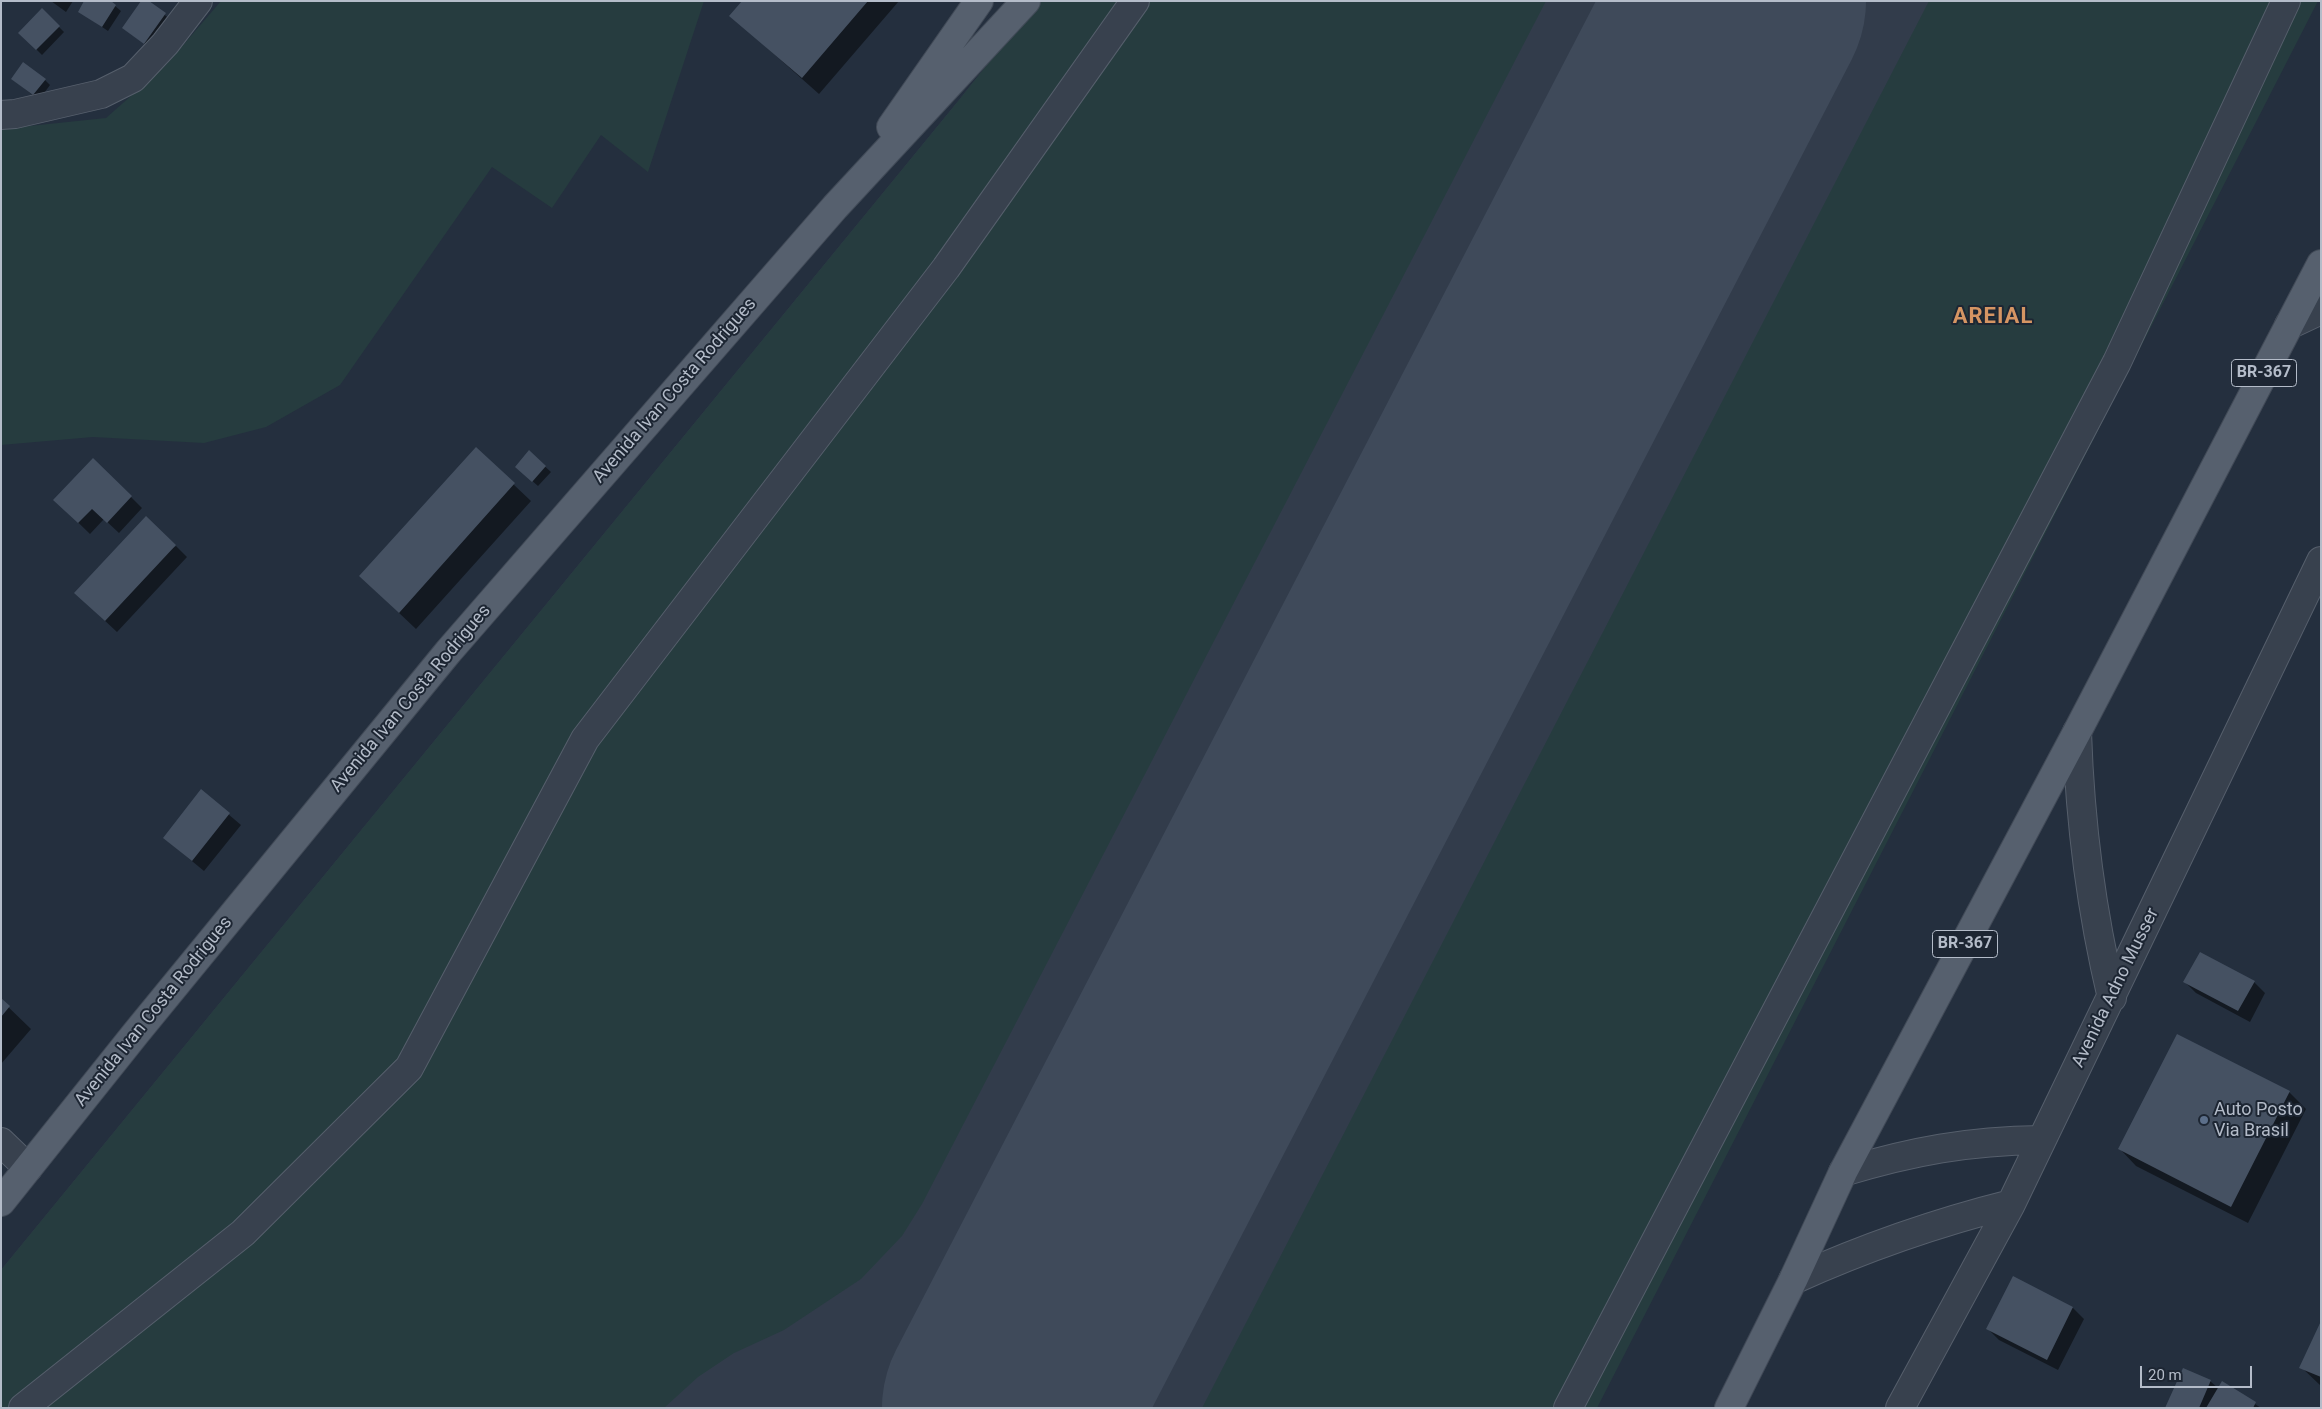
<!DOCTYPE html>
<html>
<head>
<meta charset="utf-8">
<style>
  body { margin:0 }
  #map { position:relative; width:2322px; height:1409px; overflow:hidden; background:#242f3e; font-family:Roboto,sans-serif }
  canvas { display:block }
  .frame { position:absolute; inset:0; border:2px solid #b4bcc9; pointer-events:none }
  .scale { position:absolute; left:2140px; top:1366px; width:112px; height:22px; box-sizing:border-box; border:2px solid #b4bcc9; border-top:0; padding-left:6px; font-size:15px; line-height:18px; white-space:nowrap; color:#b4bcc9; -webkit-text-stroke:4px #1d2633; paint-order:stroke }
</style>
</head>
<body>
<div id="map">
<canvas width="2322" height="1409"></canvas>
<div class="frame"></div>
<div class="scale">20 m</div>
</div>
<script>
const context = document.querySelector('canvas').getContext('2d');
context.lineJoin = 'round';
function fillPath(path, color) { context.fillStyle = color; context.fill(path, 'evenodd'); }
function trace(path, color, width, dash) { context.strokeStyle = color; context.lineWidth = width; context.lineCap = dash ? 'butt' : 'round'; context.setLineDash(dash || []); context.stroke(path); }
function label(font, color, halo, rows, align = 'center') {
  context.font = font + ' Roboto,sans-serif'; context.lineWidth = 4; context.setLineDash([]); context.textBaseline = 'middle'; context.strokeStyle = halo; context.fillStyle = color; for (const [text, x, y, turn = 0] of rows) {
    context.save(); context.translate(x, y); context.rotate((+turn || 0) * Math.PI / 180); context.textAlign = isNaN(turn) ? turn : align; if (halo) context.strokeText(text, 0, 0); context.fillText(text, 0, 0); context.restore();
  }
}
fillPath(new Path2D(`
  M 1038,1 L 2317,1 L 1595,1408 L 1,1408 L 1,1270 L 959,100 Z`), '#323c4b');
fillPath(new Path2D(`
  M 221,1 L 704,1 L 648,172 L 601,135 L 552,208 L 492,167 L 340,385 L 266,427 L 204,443 L 93,437 L 1,445 L 1,129 L 106,118 L 166,65 Z
  M 1038,1 L 1546,1 L 922,1204 L 902,1236 L 861,1279 L 784,1330 L 734,1353 L 698,1377 L 664,1408 L 1,1408 L 1,1270 L 959,100 Z
  M 1929,1 L 2318,1 L 1597,1408 L 1202,1408 Z`), '#263c3f');
fillPath(new Path2D(`
  M 51,1 L 73,1 L 66,12 Z
  M 147,1 L 171,20 L 150,48 L 123,28 Z
  M 743,1 L 899,1 L 819,94 L 731,16 Z
  M 115,6 L 121,11 L 108,31 L 80,12 Z
  M 42,10 L 64,32 L 42,55 L 20,33 Z
  M 12,79 L 45,80 L 50,85 L 39,100 Z
  M 476,449 L 531,501 L 416,629 L 360,576 Z
  M 529,452 L 551,472 L 538,486 L 522,472 Z
  M 131,497 L 142,508 L 119,533 L 104,519 L 90,534 L 55,500 Z
  M 176,546 L 187,557 L 117,632 L 87,604 Z
  M 201,791 L 241,825 L 204,871 L 164,838 Z
  M 2185,982 L 2254,982 L 2265,993 L 2250,1022 L 2196,993 Z
  M 1,1000 L 31,1029 L 1,1064 Z
  M 2289,1092 L 2306,1109 L 2248,1223 L 2136,1166 L 2120,1149 Z
  M 2014,1278 L 2073,1308 L 2084,1319 L 2058,1370 L 1999,1340 L 1988,1329 Z
  M 2321,1324 L 2321,1386 L 2301,1367 Z
  M 2210,1381 L 2219,1389 L 2223,1383 L 2261,1408 L 2166,1408 Z`), '#0007');
trace(new Path2D(`
  M 937,1408 L 992,1381 L 1021,1357 L 1050,1326`), '#3f4a5a', 101);
trace(new Path2D(`
  M 1009,1408 L 1739,1`), '#3f4a5a', 254);
fillPath(new Path2D(`
  M 84,1 L 111,1 L 116,5 L 102,27 L 78,12 Z
  M 141,1 L 149,1 L 166,13 L 144,44 L 122,28 Z
  M 742,1 L 868,1 L 802,78 L 729,16 Z
  M 42,8 L 60,26 L 36,50 L 18,33 Z
  M 23,62 L 46,79 L 33,95 L 11,79 Z
  M 476,447 L 515,483 L 399,613 L 359,576 Z
  M 529,450 L 546,466 L 532,482 L 515,467 Z
  M 93,458 L 132,496 L 107,523 L 92,509 L 78,523 L 53,500 Z
  M 146,516 L 176,545 L 105,621 L 74,593 Z
  M 201,789 L 230,813 L 192,861 L 163,838 Z
  M 2200,952 L 2255,981 L 2238,1011 L 2183,982 Z
  M 1,998 L 10,1006 L 1,1017 Z
  M 2177,1034 L 2290,1091 L 2231,1207 L 2118,1149 Z
  M 2013,1276 L 2073,1307 L 2047,1360 L 1986,1329 Z
  M 2321,1321 L 2321,1377 L 2299,1368 Z
  M 2183,1368 L 2211,1380 L 2199,1408 L 2165,1408 Z
  M 2222,1381 L 2256,1402 L 2253,1408 L 2206,1408 Z`), '#455162');
const minor = new Path2D(`
  M 1,115 L 15,114 L 101,94 L 133,78 L 165,44 L 198,1
  M 2289,325 L 2321,310
  M 2077,732 C 2080,822 2091,910 2112,998
  M 1,1142 L 28,1168
  M 1843,1172 C 1913,1151 1968,1141 2041,1140
  M 1793,1280 C 1864,1248 1935,1223 2011,1204
  M 23,1408 L 243,1233 L 409,1068 L 585,739 L 946,268 L 1135,1
  M 1568,1408 L 2117,362 L 2286,1
  M 1900,1408 L 2011,1204 L 2321,561`);
const major = new Path2D(`
  M 891,127 L 979,1
  M 1,1202 L 136,1033 L 448,652 L 835,207 L 1026,1
  M 1729,1408 L 1793,1280 L 1843,1172 L 2077,732 L 2321,264`);
trace(minor, '#565f6c', 30);
trace(major, '#414a57', 30);
trace(minor, '#38414e', 28);
trace(major, '#56606e', 28);
for (const [x, y, r, color] of [
  [2204,1120,5,"#5c6f8a"]
]) { const dot = new Path2D(); dot.arc(x, y, r, 0, 2 * Math.PI); context.fillStyle = color; context.fill(dot); trace(dot, '#1d2633', 2); }
for (const [x, y, w] of [
  [2264,373,65],
  [1965,944,65]
]) { const box = new Path2D(); box.roundRect(x - w / 2, y - 13.5, w, 27, 4); context.fillStyle = '#1d2633'; context.fill(box); trace(box, '#b4bcc9', 1); }
label('bold 16px', '#b4bcc9', null, [
  ["BR-367",2264,373],
  ["BR-367",1965,944]
]);
label('18px', '#b4bcc9', '#1d2633', [
  ["Avenida Ivan Costa Rodrigues",675,391,-49],
  ["Avenida Ivan Costa Rodrigues",411,699,-50],
  ["Avenida Adno Musser",2116,988,-64],
  ["Avenida Ivan Costa Rodrigues",154,1012,-51]
]);
label('18px', '#b4bcc9', '#1d2633', [
  ["Auto Posto",2214,1110],
  ["Via Brasil",2214,1131]
], 'left');
context.letterSpacing = '1px';
label('bold 22px', '#d59563', '#1d2633', [
  ["AREIAL",1993,317]
]);
context.letterSpacing = '0px';
</script>
</body>
</html>
